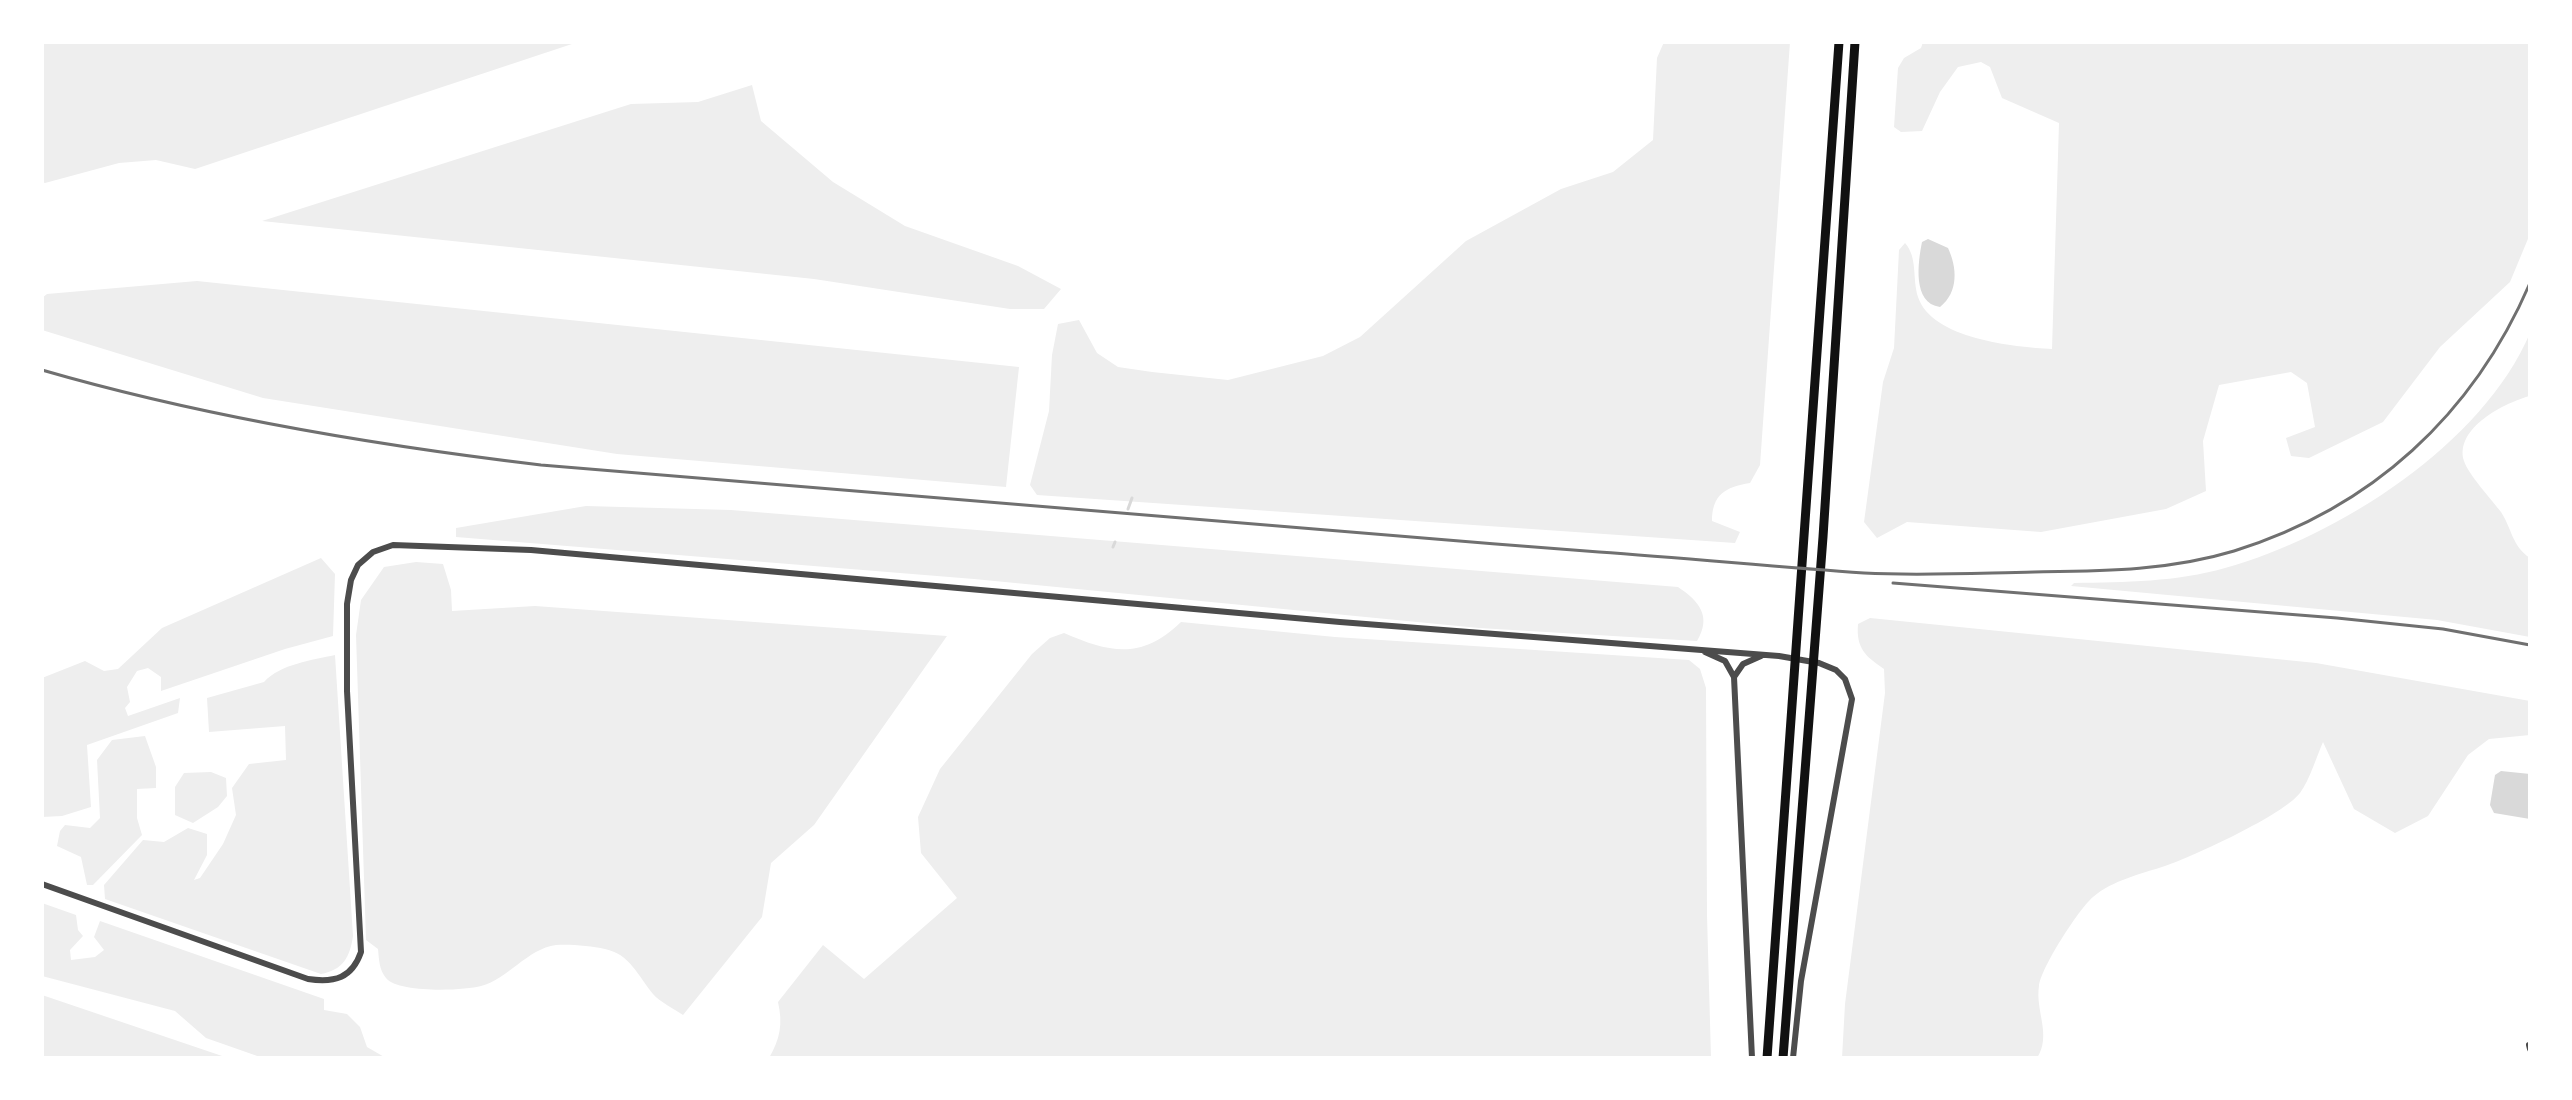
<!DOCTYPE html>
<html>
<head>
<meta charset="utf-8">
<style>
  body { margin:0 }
  #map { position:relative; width:2572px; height:1100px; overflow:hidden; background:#fff; font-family:Overpass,sans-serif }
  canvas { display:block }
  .frame { position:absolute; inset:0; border:44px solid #fff; pointer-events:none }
</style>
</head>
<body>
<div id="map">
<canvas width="2572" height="1100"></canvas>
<div class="frame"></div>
</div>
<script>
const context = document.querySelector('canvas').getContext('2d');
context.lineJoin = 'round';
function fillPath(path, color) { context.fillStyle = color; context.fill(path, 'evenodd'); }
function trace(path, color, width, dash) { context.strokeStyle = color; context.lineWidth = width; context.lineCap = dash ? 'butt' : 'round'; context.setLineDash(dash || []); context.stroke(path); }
fillPath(new Path2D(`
  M 42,42 L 578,42 L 195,169 L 156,160 L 119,163 L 45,183 L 42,182 Z
  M 1664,42 L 1790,42 L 1760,465 L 1750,483 C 1725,487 1712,495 1712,521 L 1740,532 L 1735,543 L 1037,495 L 1030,485 L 1049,411 L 1052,355 L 1058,324 L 1079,320 L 1097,353 L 1118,367 L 1152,372 L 1228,380 L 1323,356 L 1360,337 L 1466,241 L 1561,189 L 1613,172 L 1653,140 L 1657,58 Z
  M 1923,42 L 2530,42 L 2530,234 L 2510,282 L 2440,347 L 2383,422 L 2309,458 L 2291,456 L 2286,438 L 2315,427 L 2307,383 L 2291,372 L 2219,385 L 2203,441 L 2206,491 L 2166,509 L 2041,532 L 1907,522 L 1877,538 L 1864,522 L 1883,382 L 1894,348 L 1899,250 L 1905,243 C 1918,258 1912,278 1918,297 C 1932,339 2014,347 2052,349 L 2059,123 L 2002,98 L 1990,67 L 1981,62 L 1958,67 L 1940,92 L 1922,131 L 1901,132 L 1894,127 L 1898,68 L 1904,58 L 1921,48 Z
  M 752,85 L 761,121 L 833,182 L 905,226 L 1018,266 L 1061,289 L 1044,309 L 1010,309 L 814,279 L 262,221 L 631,104 L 698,102 Z
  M 197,281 L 1019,367 L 1006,487 L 617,454 L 263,398 L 42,330 L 42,298 L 47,294 Z
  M 2530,333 L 2530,396 C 2506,402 2454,428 2464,461 C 2468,474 2492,500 2501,512 C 2512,529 2512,546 2530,558 L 2530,637 L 2437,620 L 2071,586 L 2074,583 C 2125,582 2177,582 2225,568 C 2338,537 2483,444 2530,333 Z
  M 586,506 L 731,510 L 1678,587 C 1699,601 1712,616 1697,641 L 1479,628 L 974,579 L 456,537 L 456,528 Z
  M 321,558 L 335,574 L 333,636 L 285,649 L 161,691 L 161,677 L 148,668 L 137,671 L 127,687 L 130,702 L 125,708 L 128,716 L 180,698 L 178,713 L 87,745 L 91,807 L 62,816 L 42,817 L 42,678 L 85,661 L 104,671 L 118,669 L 162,628 Z
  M 416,562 L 443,564 L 451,590 L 452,611 L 535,606 L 947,636 L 814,825 L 771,863 L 762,917 L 683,1015 C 673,1008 660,1002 653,994 C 638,976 630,954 605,949 C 591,946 571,944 556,945 C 527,949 508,979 481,986 C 463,991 397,993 386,978 C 379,970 379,959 378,949 L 366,940 L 356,635 L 361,600 L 384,567 Z
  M 1870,618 L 2316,663 L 2530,701 L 2530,735 L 2489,739 L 2468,755 L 2428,816 L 2395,833 L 2354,809 L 2323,742 C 2316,758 2310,779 2300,793 C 2283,815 2194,856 2165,866 C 2141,874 2113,880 2093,897 C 2078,910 2041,968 2039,986 C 2035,1011 2052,1035 2037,1058 L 1842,1058 L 1845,1004 L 1885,693 L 1884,669 C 1865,656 1856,648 1858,624 Z
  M 1181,622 L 1335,637 L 1689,660 L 1700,669 L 1706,688 L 1707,915 L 1711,1058 L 769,1058 C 780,1039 783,1024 778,1002 L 823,945 L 864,979 L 957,898 L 921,853 L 918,817 L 940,769 L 1032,654 L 1050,638 L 1064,633 C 1110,653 1142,660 1181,622 Z
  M 335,655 L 353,936 C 350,957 343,970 321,974 L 105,899 L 104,885 L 143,840 L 164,842 L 188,828 L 207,834 L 207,855 L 194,880 L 200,878 L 223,844 L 236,815 L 232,788 L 249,764 L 286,760 L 285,726 L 209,732 L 207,698 L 264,682 C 280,664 313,660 335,655 Z
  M 145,736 L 156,767 L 156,788 L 137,789 L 137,818 L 142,835 L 93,885 L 87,885 L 81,857 L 57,846 L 60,831 L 65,825 L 90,828 L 100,818 L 97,760 L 112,740 Z
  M 211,772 L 226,778 L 227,796 L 218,807 L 193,823 L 175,815 L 175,787 L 184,773 Z
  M 42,903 L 76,915 L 78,930 L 83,936 L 70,950 L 71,960 L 95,957 L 104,950 L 94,937 L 100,921 L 324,999 L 324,1010 L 347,1014 L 360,1027 L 367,1047 L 386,1058 L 263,1058 L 206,1038 L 175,1011 L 42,976 Z
  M 42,995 L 228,1058 L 42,1058 Z`), '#eee');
fillPath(new Path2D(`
  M 1928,239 L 1948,248 C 1957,267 1959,292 1940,307 C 1912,303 1918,262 1922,242 Z
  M 2501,771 L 2530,774 L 2530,819 L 2494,813 L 2490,805 L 2495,775 Z`), '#d9d9d9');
trace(new Path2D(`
  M 1128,509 L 1132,498
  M 1113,547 L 1115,542`), '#d9d9d9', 3);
trace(new Path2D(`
  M 1705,652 L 1725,661 L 1734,677 L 1752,1058
  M 1734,677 L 1743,664 L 1761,656
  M 42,884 L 308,979 C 335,983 352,978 361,952 L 347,691 L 347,604 L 351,580 L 358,565 L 373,552 L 393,545 L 531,550 L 1340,622 L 1779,656 L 1819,663 L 1836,670 L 1845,679 L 1852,699 L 1801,981 L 1793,1058
  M 2529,1045 L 2530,1049`), '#4c4c4c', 6);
trace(new Path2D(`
  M 1767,1058 L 1839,42
  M 1783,1058 L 1823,537 L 1855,42`), '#111', 9);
trace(new Path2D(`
  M 42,370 C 204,417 373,445 541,465 C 893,497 1246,525 1599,552 C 1687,558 1776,567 1864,573 C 1920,576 1978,573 2034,572 C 2102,571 2168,571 2234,551 C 2372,508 2473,415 2530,283
  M 1893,583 L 2337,618 L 2443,629 L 2530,645`), '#707070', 3);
</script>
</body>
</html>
